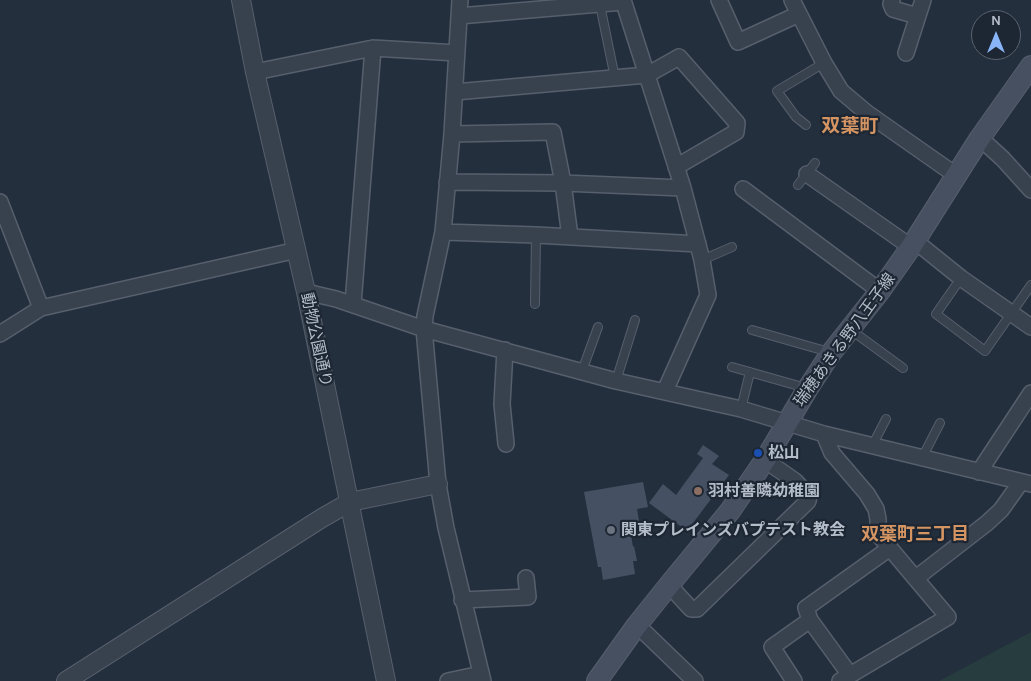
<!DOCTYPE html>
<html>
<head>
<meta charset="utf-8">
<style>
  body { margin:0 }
  #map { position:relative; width:1031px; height:681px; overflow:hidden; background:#242f3e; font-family:Karla,sans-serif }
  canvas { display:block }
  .north { position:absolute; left:971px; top:10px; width:50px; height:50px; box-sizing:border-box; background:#1d2633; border:1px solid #59626f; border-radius:50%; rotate:0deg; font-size:14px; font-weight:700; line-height:20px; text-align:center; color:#b4bcc9 }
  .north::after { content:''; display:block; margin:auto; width:18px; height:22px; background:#8ab4f8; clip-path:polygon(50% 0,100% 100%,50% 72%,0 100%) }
</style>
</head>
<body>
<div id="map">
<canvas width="1031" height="681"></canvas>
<div class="north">N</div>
</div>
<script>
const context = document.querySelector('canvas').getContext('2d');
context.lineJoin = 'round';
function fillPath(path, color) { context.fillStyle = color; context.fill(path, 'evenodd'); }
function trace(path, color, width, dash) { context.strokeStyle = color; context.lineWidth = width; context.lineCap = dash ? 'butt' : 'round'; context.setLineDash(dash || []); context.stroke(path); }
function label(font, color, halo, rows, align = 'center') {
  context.font = font + ' Karla,"Noto Sans JP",sans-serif'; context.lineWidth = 4.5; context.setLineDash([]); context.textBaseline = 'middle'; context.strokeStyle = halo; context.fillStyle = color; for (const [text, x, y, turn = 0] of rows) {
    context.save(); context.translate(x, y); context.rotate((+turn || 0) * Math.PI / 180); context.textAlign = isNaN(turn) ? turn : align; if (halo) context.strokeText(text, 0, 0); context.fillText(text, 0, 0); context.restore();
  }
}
fillPath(new Path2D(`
  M 1031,632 L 1031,681 L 939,681 Z`), '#263c3f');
fillPath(new Path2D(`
  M 703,445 L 719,456 L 712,464 L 729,475 L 687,531 L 649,503 L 663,484 L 676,495 L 703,458 L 697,454 Z
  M 643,482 L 648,507 L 637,509 L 639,521 L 629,523 L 633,547 L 634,546 L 637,561 L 633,561 L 635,574 L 603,580 L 601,567 L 598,567 L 584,492 Z`), '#455162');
const service = new Path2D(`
  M 600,5 L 615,78
  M 806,125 L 796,117 L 777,91 L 824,63
  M 798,185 L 815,163
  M 702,260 L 732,247
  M 961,278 L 936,314 L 985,351 L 1031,285
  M 535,304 L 536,235
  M 752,330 L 829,352
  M 851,330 L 903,368
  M 732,367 L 806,388
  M 582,371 L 598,327
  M 616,381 L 635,320
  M 741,409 L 750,372
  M 872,446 L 886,419
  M 922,458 L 940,423`);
const minor = new Path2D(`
  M 460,0 L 452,134 L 443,232 L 425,316 L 424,329 L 438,484 L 446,528 L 483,681
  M 623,0 L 683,188 L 702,260 L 708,295 L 665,391
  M 719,0 L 738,42 L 799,14
  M 792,0 L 824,63 L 841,91 L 867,113 L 957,176
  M 892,0 L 891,4 L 893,9 L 917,16
  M 459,16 L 623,2
  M 906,53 L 923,0
  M 255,72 L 373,48 L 457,53
  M 455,92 L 647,75 L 679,57 L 737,123 L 736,132 L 676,167
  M 452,134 L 553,132 L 563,183 L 570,237
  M 980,138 L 1003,159 L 1031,190
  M 807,174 L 911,247
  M 447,182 L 563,183 L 683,188
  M 743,189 L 880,291
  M 0,202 L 41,308
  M 443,232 L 536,235 L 698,244
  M 915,241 L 961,278 L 1031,327
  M 306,292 L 336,299 L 424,329 L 616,381 L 741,409 L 824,434 L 1031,484
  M 353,304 L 373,48
  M 0,334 L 41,308 L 297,250
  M 505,350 L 502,404 L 506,444
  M 824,434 L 832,453 L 867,494 L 876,509 L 878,519 L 878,534 L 948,617 L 840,681
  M 979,472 L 1031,393
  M 916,578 L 987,523 L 1001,510 L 1021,482
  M 669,585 L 691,609 L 697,609 L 808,501 L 809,496 L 795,481 L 765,460
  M 462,600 L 528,597 L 526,578
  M 637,625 L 695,681
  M 850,675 L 810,620 L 806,608 L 890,548
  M 448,681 L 481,674
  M 794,681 L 772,647 L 810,620`);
const tertiary = new Path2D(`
  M 241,0 L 255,72 L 306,292 L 386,681
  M 66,681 L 322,518 L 350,502 L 438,484`);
const secondary = new Path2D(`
  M 597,681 L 637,625 L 669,585 L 730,511 L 765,460 L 808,388 L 831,353 L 880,291 L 911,247 L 980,138 L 1031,66`);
trace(service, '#565f6c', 10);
trace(minor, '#565f6c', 18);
trace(tertiary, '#565f6c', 20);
trace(secondary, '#565f6c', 22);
trace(service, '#38414e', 8);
trace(minor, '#38414e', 15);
trace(tertiary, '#38414e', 18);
trace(secondary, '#465061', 20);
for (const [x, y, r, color] of [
  [758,453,5,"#1a4fb4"],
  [698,491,5,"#8d6e63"],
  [611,530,5,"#6b7280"]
]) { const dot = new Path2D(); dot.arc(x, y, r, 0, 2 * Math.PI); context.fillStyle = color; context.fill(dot); trace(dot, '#1d2633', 2); }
label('16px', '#b4bcc9', '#1d2633', [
  ["動物公園通り",316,340,78],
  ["瑞穂あきる野八王子線",845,340,-54]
]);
label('bold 16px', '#b4bcc9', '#1d2633', [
  ["松山",768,453],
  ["羽村善隣幼稚園",708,491],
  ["関東プレインズバプテスト教会",621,530]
], 'left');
label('bold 18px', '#d59563', '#1d2633', [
  ["双葉町三丁目",915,535]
]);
label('bold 19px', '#d59563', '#1d2633', [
  ["双葉町",850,127]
]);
</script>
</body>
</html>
